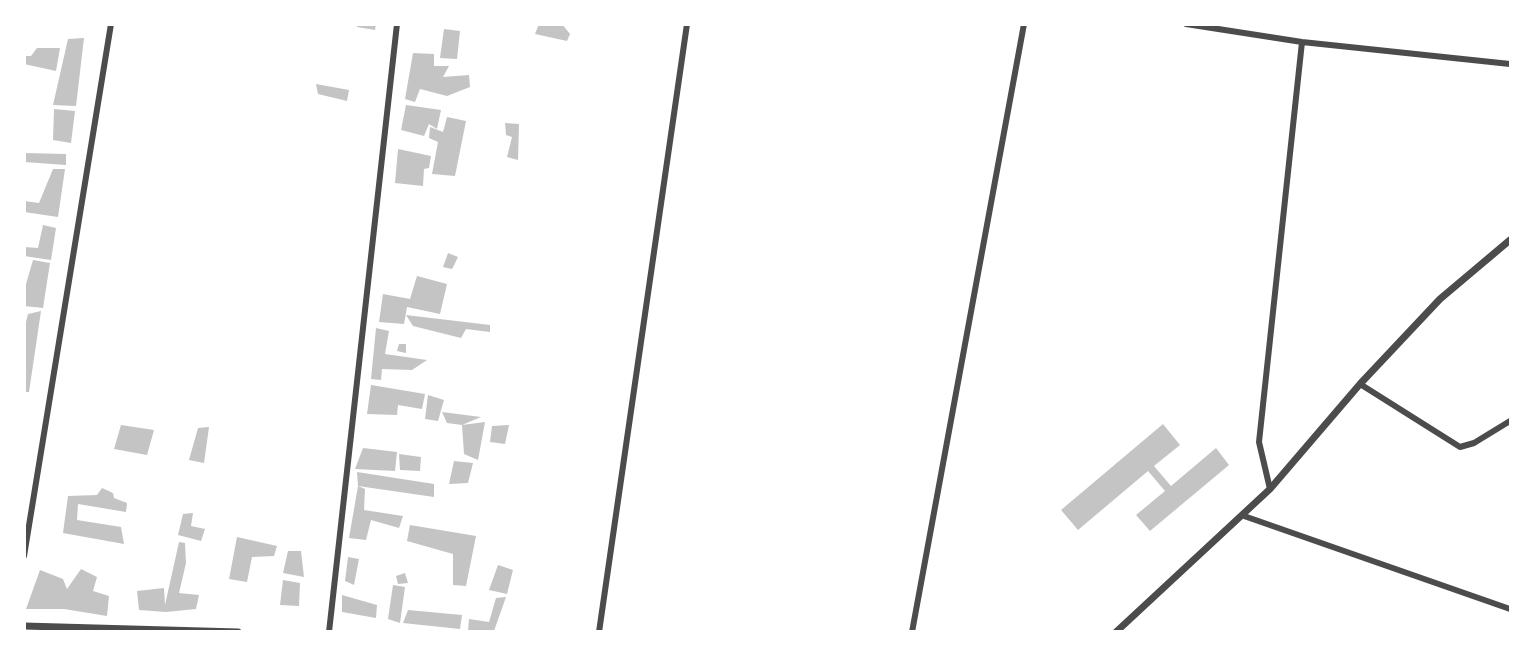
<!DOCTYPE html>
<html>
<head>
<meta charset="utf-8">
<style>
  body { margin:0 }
  #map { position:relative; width:1535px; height:656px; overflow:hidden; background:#fff; font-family:Montserrat,sans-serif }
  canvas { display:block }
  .frame { position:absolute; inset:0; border:26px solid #fff; pointer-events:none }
</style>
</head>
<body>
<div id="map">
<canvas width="1535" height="656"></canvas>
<div class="frame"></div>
</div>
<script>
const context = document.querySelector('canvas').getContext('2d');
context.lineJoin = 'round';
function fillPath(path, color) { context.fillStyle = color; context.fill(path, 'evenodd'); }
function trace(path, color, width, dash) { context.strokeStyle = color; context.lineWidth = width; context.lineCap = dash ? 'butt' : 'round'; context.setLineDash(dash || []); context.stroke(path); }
fillPath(new Path2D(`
  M 357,24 L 376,24 L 375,30 L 357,27 Z
  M 539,24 L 562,24 L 570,34 L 567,41 L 535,34 Z
  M 444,29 L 460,31 L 457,59 L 440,58 Z
  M 84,38 L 76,106 L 53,105 L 68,39 Z
  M 37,48 L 60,48 L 56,71 L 24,64 L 24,56 L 31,56 Z
  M 413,53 L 434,54 L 434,66 L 449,66 L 443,77 L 469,75 L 470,87 L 447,96 L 420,89 L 415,102 L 405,99 Z
  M 316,84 L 349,90 L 347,101 L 318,94 Z
  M 406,105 L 441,110 L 437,129 L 429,124 L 424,136 L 401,130 Z
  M 54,109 L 75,111 L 71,143 L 53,140 Z
  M 447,117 L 466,121 L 455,176 L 432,174 L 438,142 L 429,138 L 430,127 L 443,132 Z
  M 505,123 L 519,124 L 518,160 L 507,157 L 512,137 L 506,135 Z
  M 398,149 L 431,156 L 429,168 L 424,169 L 423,186 L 395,183 Z
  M 24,153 L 66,154 L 66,165 L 24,162 Z
  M 53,169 L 65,169 L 58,217 L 24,212 L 24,201 L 39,203 Z
  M 43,225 L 56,228 L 51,260 L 24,256 L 24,247 L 38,248 Z
  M 448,253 L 458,257 L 452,269 L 443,267 Z
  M 33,260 L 50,263 L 43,308 L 24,306 L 24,291 Z
  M 417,276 L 447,284 L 440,314 L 407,307 L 404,324 L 379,322 L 383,294 L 410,299 Z
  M 41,311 L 29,392 L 24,392 L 24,330 L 28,314 Z
  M 406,315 L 490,325 L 490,332 L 466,329 L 461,338 L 413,326 Z
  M 376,328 L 389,331 L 385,354 L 427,360 L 412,370 L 382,369 L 381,380 L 371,379 Z
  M 399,344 L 406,344 L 406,353 L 397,351 Z
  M 371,385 L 425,394 L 422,409 L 398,405 L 397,415 L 367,414 Z
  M 428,395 L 444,400 L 438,421 L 425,419 Z
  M 442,412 L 481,417 L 462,425 L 447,423 Z
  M 485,422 L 478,460 L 464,454 L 462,425 Z
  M 1163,424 L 1180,445 L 1154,466 L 1171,486 L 1216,448 L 1229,465 L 1150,531 L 1136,515 L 1165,491 L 1148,471 L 1078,530 L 1061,510 Z
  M 121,425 L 154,430 L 147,455 L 114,449 Z
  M 509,425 L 505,444 L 490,442 L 492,426 Z
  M 209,427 L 204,463 L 189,460 L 198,428 Z
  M 363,448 L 397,452 L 395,471 L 355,469 Z
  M 399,454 L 421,457 L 420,471 L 400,470 Z
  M 454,461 L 473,463 L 468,483 L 449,484 Z
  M 357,472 L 434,484 L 434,497 L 358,486 L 365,489 L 364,510 L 403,516 L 399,528 L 371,520 L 366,540 L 349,538 L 358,486 Z
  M 102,488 L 113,493 L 114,498 L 127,503 L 126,512 L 78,504 L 77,520 L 121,527 L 124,544 L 63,533 L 68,496 L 97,495 Z
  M 193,513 L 191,526 L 205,529 L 201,541 L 178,535 L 183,514 Z
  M 410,525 L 476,536 L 466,586 L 453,585 L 453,554 L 407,541 Z
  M 237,537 L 277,546 L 274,556 L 252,557 L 247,582 L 229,579 Z
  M 179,542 L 185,543 L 186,563 L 179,593 L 199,595 L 196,609 L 166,612 L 139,610 L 137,591 L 164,588 L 165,605 Z
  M 288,551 L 301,551 L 304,577 L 283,573 Z
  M 348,557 L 359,559 L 354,585 L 345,581 Z
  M 498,565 L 513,570 L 507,594 L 489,590 Z
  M 81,569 L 97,577 L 93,591 L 109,596 L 107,616 L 64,609 L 26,609 L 40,570 L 63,579 L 67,589 Z
  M 405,573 L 408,583 L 398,584 L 396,576 Z
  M 283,580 L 300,583 L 299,606 L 280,605 Z
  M 393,585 L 405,587 L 400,623 L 388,619 Z
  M 342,595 L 377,605 L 376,618 L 342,612 Z
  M 506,597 L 494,631 L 468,631 L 469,619 L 489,622 L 496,598 Z
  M 408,610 L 462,615 L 460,629 L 403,623 Z`), '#c4c4c4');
trace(new Path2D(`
  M 1186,24 L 1302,42 L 1510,64
  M 1360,384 L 1460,447 L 1474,443 L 1510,421
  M 1270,489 L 1259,442 L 1302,42
  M 1244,516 L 1510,609
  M 24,556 L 111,24
  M 329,632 L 397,24
  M 599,632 L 687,24
  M 912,632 L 1024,24`), '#4c4c4c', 6);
trace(new Path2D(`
  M 24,626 L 238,632
  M 1116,632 L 1270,489 L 1360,384 L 1440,299 L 1510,240`), '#4c4c4c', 7);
</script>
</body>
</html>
